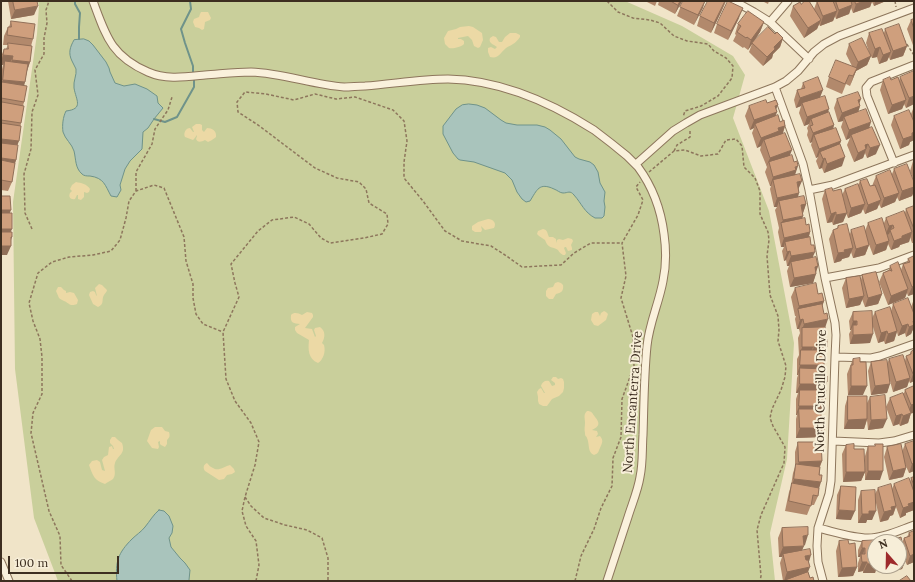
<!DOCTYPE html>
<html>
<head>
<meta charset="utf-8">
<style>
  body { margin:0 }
  #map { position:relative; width:915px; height:582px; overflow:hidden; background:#f0e4c8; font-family:Lora,serif }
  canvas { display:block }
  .frame { position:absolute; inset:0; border:2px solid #3d2e20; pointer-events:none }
  .north { position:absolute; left:867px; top:534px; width:40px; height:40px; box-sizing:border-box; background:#f7eed8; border:1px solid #ada18e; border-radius:50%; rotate:340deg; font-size:11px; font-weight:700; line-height:16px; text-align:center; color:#3d2e20 }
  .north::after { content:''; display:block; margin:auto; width:14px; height:18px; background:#9e2a2b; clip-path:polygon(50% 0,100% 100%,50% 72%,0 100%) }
  .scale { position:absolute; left:8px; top:556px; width:111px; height:18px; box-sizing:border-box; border:2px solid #3d2e20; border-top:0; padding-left:5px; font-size:12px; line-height:14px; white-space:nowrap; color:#3d2e20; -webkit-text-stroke:3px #f7eed8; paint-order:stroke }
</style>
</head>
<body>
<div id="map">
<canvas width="915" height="582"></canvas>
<div class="frame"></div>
<div class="north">N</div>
<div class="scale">100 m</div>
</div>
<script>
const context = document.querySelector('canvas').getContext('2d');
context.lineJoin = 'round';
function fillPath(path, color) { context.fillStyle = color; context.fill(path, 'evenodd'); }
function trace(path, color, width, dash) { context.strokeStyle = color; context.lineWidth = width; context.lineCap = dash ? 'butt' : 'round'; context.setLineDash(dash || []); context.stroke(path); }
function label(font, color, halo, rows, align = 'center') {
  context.font = font + ' Lora,serif'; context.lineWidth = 4; context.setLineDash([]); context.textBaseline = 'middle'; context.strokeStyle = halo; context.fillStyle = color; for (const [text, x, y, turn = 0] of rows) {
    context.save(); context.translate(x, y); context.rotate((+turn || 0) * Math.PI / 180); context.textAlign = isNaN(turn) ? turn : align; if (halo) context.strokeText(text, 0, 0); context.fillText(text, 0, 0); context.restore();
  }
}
fillPath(new Path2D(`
  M 38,1 L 625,1 L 682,26 L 733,56 L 745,75 L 733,118 L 769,211 L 794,343 L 787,459 L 770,533 L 775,581 L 58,581 L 34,518 L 15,369 L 13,202 L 37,34 L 39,6 Z`), '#c9cf9b');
fillPath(new Path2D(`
  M 201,12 L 208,12 L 211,18 L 210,20 L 205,22 L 204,29 L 202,30 L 199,28 L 195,27 L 193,22 L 194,19 L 199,17 L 200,14 Z
  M 469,26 L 473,27 L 482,33 L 483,40 L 480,47 L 478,48 L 474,46 L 472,40 L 468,36 L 458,38 L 458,39 L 461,39 L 464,41 L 464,44 C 461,47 453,49 449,48 L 445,44 L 444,38 L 448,31 L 456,29 L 460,27 Z
  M 510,33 L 516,33 L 520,35 L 520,37 C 518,40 515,43 513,44 C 510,46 509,46 506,48 C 500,53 499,59 490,57 L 488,52 L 488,48 L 491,47 L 495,49 L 497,47 C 493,44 488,43 490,38 L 493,36 L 496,37 L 499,42 L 502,42 L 505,37 Z
  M 196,124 L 200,124 L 202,125 L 202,130 L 204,132 L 207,128 C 212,128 217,131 216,137 C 215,138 209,142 208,142 L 205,140 C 201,142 198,143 196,139 L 197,136 L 197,135 L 194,139 L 193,140 L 185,137 C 183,133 186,128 190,128 L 193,132 L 194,132 L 192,127 Z
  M 76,182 C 81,183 87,184 90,189 L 89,192 L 87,193 L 84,192 L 84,197 L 81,200 L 78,199 L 78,195 L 77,195 L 75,199 C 71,200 68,197 70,193 L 72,191 L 70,189 L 72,185 Z
  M 488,219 C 493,219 497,223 494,228 L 485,230 L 481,226 L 482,230 L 481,232 L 475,232 L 472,230 L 472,226 L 478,222 Z
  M 543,229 C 548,230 547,233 549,237 L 553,237 L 556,239 L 556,243 L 557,240 L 559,239 L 563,240 L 568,238 L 572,239 L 573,241 L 571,245 L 572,248 L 572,250 L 568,251 L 566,247 L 565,247 L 564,248 L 566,253 L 565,255 L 563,255 C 561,254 559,252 558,250 C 552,246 548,249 545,240 L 539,236 L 537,234 L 538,231 Z
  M 558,282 L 561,283 L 563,285 C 564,291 561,293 556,294 L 553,299 L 549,299 L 546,296 L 546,291 L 548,288 L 553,287 L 555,283 Z
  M 99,284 L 102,285 L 107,290 C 107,292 105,293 104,295 C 101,300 105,304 98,307 L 93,304 L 89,295 L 90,292 L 93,291 L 95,292 L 96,295 L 97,296 L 95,288 Z
  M 58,287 L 61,287 L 64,290 L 66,291 L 66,293 L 70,292 L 74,293 L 78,300 L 77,304 C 70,307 69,303 64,301 C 62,300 60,299 59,298 L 56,291 Z
  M 604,311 L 606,312 L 608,314 L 606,320 L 598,326 L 594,325 L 591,320 L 592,314 L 595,312 L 598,312 L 600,316 L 601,313 Z
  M 307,312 L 312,313 L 313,315 L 313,317 L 305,328 L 312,329 L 315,337 L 316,336 L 314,330 L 315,328 L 320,327 C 326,331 325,338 322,343 L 324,345 C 326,352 323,360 318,363 C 308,359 308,349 309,340 L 297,333 L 295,330 L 295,327 L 300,324 C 294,323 290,324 291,315 C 294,312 298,313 302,315 Z
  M 553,377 L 556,377 L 558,379 L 561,378 L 563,379 L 564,382 L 564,388 L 563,392 L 559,396 L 552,399 L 547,406 L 543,406 L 539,404 L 538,401 L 538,397 L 537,392 L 539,389 L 541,388 L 544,393 L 545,393 L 541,386 C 542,382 545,380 549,381 L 552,386 L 555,385 L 555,383 L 551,380 Z
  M 587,411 C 592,411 592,413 595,417 C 600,423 600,426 592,430 L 597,431 L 598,434 L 596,437 L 600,436 C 604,441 602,443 600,448 C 598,452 599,453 594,455 C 587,452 590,445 587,438 C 586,435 585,437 585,433 C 584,429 585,426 585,423 C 585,418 583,415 587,411 Z
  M 155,427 L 162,427 L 165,431 L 169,432 C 170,436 170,437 167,440 L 167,444 L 165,447 L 161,445 L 160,444 L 160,441 L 158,442 L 159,447 L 158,449 L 152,448 L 147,441 L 151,430 Z
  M 112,437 L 115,437 L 118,440 L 122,443 C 126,454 118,455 115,463 C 113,468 117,474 113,479 C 111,481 107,482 105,484 C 94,480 93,476 89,465 L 92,461 L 97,460 L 100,462 L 102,470 L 105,471 L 102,460 L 104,457 L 108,455 L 109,447 L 112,446 L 113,449 L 114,449 L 113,446 L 110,443 L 110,440 Z
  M 207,463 C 209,465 210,467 213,468 C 218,472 225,466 230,465 L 234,469 L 235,472 L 232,474 L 227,475 L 224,479 L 219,480 L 205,471 C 203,468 203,465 207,463 Z`), '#ecd9a5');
const water = new Path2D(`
  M 84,39 L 89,41 L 93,45 L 106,62 L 109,68 L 110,72 L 115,83 L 124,86 L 135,84 L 147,89 L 157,96 L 158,103 L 163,108 L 154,119 L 148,128 L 143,132 L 142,149 L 130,161 L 125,169 L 120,185 L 121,190 L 117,197 L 111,196 C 105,185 104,178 90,176 C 87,176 84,176 82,174 C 75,168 76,159 74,151 C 72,144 65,139 63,132 C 62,125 63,117 66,111 C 84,109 76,100 74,88 C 73,81 77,75 76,69 C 75,66 73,64 72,61 C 68,53 70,47 74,40 Z
  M 469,104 L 477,105 L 485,108 L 501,120 L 506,123 L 517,125 L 537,125 L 545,127 L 550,130 L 561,139 L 575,157 L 579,159 L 590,162 L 594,165 L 598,172 L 600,183 L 605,192 L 604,201 L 605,207 L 604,216 L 602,218 L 595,218 C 584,212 582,204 574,195 C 570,190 568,193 563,193 C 560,193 557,190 554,189 C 539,182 537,190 530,201 L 526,202 L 522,199 L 517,192 L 512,180 L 505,173 L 474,162 L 460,160 L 458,159 L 453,153 L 443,134 L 443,126 L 456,109 L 462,105 Z
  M 159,510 L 164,511 L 169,516 L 173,526 L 172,533 L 169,538 L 171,547 L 180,558 L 185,563 L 190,570 L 189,580 L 189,581 L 117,581 C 115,562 118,553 132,539 C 136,535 141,532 145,527 C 150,521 153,515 159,510 Z`);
fillPath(water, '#a9c4bc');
trace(water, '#6f938a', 1);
trace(new Path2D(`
  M 75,1 L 75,4 L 80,13 L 79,27 L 79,39
  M 190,1 L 191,9 L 181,29 L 185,43 L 193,66 L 193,74
  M 154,119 L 165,122 L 177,117 L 194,87 L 194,78`), '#6f938a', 2);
const street = new Path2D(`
  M 93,1 C 106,36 111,56 148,72 C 166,80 185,77 205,75 C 220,74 236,72 251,72 C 283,73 313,85 344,87 C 351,87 358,86 365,86 C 393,84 420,79 448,79 C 501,80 550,102 594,130 C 606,139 615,146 627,156 C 630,159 634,163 638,167 C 652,186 661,210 664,234 C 666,248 666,267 663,281 C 659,303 649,324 647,346 C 644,376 644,405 643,435 C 642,449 643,463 640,477 C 638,490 632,504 628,517 C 621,538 614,560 607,581
  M 734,1 L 754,12 L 770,22 L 809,59
  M 770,22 L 788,1
  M 775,87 L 803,164 L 809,190 L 825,278 L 835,323 L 836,335 L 835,357 L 831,481 L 829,494 L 818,528 L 817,546 L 818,562 L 823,581
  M 894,163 L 867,96 L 866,88 L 871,82 L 914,65
  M 636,164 L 673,131 L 686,123 L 700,115 L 775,87 L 786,81 L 798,71 L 814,52 L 824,44 L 839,36 L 914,8
  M 809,190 L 833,185 L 914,155
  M 825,278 L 879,268 L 914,255
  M 835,357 L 871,358 L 880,356 L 914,344
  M 833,441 L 879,443 L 894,441 L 914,435
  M 818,528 C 835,532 852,538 868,538 C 884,538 900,530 914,525
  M 1,562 L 9,581`);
trace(street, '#8d765c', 9);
trace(new Path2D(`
  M 607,1 L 618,12 L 633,18 L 650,20 L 660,23 L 674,36 L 687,41 L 708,44 L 714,51 L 726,58 L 733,66 L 732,78 L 718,96 L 701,106 L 685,111 L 683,117
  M 895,1 L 896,7
  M 904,40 L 914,55
  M 674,151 L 677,145 L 690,137 L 690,129
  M 649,172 L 674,151 L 685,150 L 701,156 L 718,154 L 726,140 L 736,139 L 742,146 L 744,167 L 755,178 L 760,191 L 760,214 L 768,232 L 769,240 L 767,256 L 770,295 L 778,316 L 779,330 L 778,341 L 786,366 L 785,377 L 781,390 L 772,409 L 770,418 L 773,426 L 785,447 L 784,463 L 761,515 L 757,530 L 761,576 L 760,581
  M 136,191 L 136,172 L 152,144 L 155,129 L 168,110 L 172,97
  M 32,229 L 25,213 L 24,174 L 31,149 L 32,112 L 38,95 L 35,70 L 44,54 L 44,38 L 47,23 L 46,10 L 49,1
  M 245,497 L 251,506 L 264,518 L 285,525 L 307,530 L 322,538 L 328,558 L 328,581
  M 72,581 L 61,565 L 60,536 L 49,511 L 31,433 L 33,413 L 42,394 L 42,357 L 40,339 L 33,321 L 29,303 L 38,273 L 52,262 L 69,257 L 93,255 L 111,251 L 120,240 L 126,218 L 129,201 L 136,191 L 154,185 L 164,188 L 184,237 L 186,261 L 193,284 L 193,298 L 196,314 L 203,324 L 223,332
  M 256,581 L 259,565 L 256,541 L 246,526 L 242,511 L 245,497 L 255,465 L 259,442 L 251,423 L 235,401 L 226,379 L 223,332 L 239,297 L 235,283 L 231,264 L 258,231 L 272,220 L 294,217 L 309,224 L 321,238 L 330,243 L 364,238 L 382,234 L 388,224 L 387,214 L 369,203 L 366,189 L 359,182 L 337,178 L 315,168 L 258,125 L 238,112 L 237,102 L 245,92 L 266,94 L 294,100 L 315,94 L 336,99 L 355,97 L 393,110 L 404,121 L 407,141 L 404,162 L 404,178 L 423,201 L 445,231 L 462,241 L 491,246 L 505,255 L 522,267 L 561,265 L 574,253 L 591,243 L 622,243
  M 575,581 L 581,556 L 594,529 L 601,508 L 612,486 L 613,458 L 621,437 L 622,399 L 634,366 L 633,337 L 621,298 L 626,276 L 622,243 L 638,215 L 643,200 L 636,187 L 640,182`), '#8d765c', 1.5, [3, 2]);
trace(street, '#faf1dc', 7);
fillPath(new Path2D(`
  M 8,1 L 37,1 L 34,15 L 11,19 Z
  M 645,1 L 657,1 L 655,6 Z
  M 659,1 L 682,1 L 675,14 L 658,5 Z
  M 683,1 L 705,1 L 694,25 L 677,16 Z
  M 726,1 L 722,10 L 711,33 L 697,26 L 700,16 Z
  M 762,1 L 769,1 L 768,4 Z
  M 817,1 L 886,1 L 874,6 L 872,2 L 870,7 L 853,13 L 851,8 L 849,14 L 836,19 L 835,16 L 833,21 L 820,26 L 819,24 L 817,29 L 804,38 L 790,16 L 793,6 L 801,4 L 814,9 Z
  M 739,18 L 728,40 L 714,33 L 717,24 Z
  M 914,19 L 914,48 L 907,29 L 911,20 Z
  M 11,21 L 33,39 L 31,46 L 30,62 L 27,71 L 24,86 L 24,102 L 23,106 L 21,123 L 17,145 L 16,160 L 14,166 L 12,182 L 8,191 L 1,190 L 1,73 L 3,65 L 1,65 L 1,57 L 4,49 L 6,49 L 8,45 L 3,45 L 4,36 L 8,27 L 9,27 Z
  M 764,22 L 760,32 L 754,41 L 775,34 L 783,38 L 780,47 L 773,54 L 772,58 L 763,66 L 749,52 L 752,44 L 748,50 L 744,47 L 743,48 L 733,41 L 736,35 L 735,34 L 738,24 Z
  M 885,29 L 907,46 L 903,56 L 890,60 L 889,57 L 887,61 L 879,64 L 877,57 L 872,58 L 871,56 L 867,65 L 856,71 L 850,86 L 846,84 L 842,94 L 826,87 L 829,77 L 852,66 L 846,54 L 849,44 L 870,55 L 866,43 L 869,33 L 884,33 Z
  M 900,77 L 914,104 L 906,108 L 904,104 L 902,109 L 888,114 L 880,90 L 883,80 L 891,80 L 899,81 Z
  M 803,83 L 820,97 L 828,112 L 834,125 L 833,129 L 841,141 L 840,144 L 842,166 L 824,173 L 822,168 L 819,169 L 816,161 L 818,157 L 816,158 L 811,145 L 812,142 L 810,143 L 807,135 L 808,131 L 807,128 L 809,124 L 804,126 L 799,113 L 801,106 L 796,108 L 794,100 L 797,90 L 801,89 Z
  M 837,99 L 859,103 L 860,106 L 858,112 L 869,128 L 876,154 L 867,158 L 865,153 L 863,158 L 854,162 L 847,145 L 850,138 L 846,140 L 841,127 L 843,121 L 838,122 L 834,108 Z
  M 767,103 L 776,110 L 777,112 L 775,116 L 780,122 L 785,126 L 783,133 L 790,155 L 795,175 L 799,190 L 798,197 L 806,204 L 803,213 L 803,216 L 802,218 L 810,232 L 809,237 L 813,258 L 818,266 L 813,283 L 790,287 L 787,271 L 789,266 L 787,266 L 786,260 L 784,261 L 782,251 L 784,247 L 781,247 L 778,232 L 779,228 L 775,210 L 777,207 L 774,207 L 770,189 L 771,186 L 770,186 L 765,172 L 767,167 L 760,150 L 761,146 L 757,148 L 752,133 L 754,128 L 750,130 L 745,116 L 749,106 Z
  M 913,109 L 914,109 L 914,140 L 910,142 L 909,145 L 900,149 L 891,125 L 894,116 L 911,114 Z
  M 913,161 L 914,161 L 914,181 L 910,171 Z
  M 894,169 L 914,182 L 914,191 L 912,196 L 899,201 L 897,197 L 895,202 L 881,208 L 879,204 L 877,209 L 865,214 L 863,209 L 861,213 L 848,218 L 846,213 L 843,222 L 833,225 L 832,222 L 827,223 L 822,199 L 825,190 L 833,191 L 842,195 L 845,189 L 858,185 L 860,181 L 870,186 L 872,186 L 876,176 L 892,174 Z
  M 914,206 L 914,243 L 912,243 L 910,237 L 909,242 L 900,245 L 899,247 L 891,250 L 888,244 L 886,250 L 873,255 L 867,239 L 869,245 L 865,255 L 853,258 L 851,252 L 849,257 L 842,259 L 841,261 L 834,263 L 829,239 L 833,230 L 837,229 L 838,226 L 850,234 L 851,230 L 865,231 L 868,223 L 884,223 L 886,218 L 905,213 L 906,209 Z
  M 914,256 L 914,294 L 908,296 L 907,293 L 905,298 L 888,305 L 879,282 L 883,273 L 889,270 L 890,266 L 901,270 L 903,264 L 907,263 L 908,259 Z
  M 862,275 L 882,294 L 878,304 L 865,307 L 862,299 L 860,305 L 846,308 L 842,288 L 846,278 L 861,280 Z
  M 795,288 L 818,294 L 824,301 L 822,306 L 825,328 L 825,339 L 827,347 L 825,352 L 823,369 L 824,390 L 822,410 L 821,412 L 821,420 L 825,428 L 822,437 L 796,438 L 796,419 L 797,415 L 796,415 L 796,399 L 798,393 L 796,393 L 797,378 L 798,375 L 797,375 L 797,359 L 799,355 L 798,338 L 800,333 L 799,329 L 797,329 L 795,319 L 796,316 L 795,316 L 791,297 Z
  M 914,299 L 914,327 L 911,334 L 906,337 L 905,333 L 898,336 L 897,332 L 894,341 L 885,344 L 884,341 L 878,343 L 873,327 L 870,343 L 850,344 L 849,334 L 851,330 L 850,330 L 849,321 L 853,312 L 872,318 L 875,312 L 891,311 L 893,304 L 911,307 Z
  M 914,350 L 914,381 L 910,383 L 909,381 L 907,387 L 893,392 L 890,381 L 887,393 L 871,395 L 868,371 L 871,362 L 887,364 L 889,359 L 905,361 L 906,356 L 909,355 L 911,352 Z
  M 853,359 L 863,395 L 848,395 L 847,374 Z
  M 914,386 L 914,417 L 913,413 L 911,413 L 908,423 L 900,426 L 899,424 L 893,426 L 886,407 L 890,398 L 904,393 L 905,390 Z
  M 848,396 L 867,403 L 870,397 L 883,428 L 868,430 L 867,420 L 864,429 L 844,429 L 845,406 Z
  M 914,441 L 914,471 L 909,473 L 905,464 L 906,468 L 903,477 L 889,480 L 884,457 L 887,447 L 902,452 L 905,444 Z
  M 798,442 L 822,461 L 820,467 L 819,488 L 818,496 L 814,505 L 811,505 L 807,515 L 785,511 L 789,492 L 791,486 L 793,473 L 795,467 L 795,452 Z
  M 875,444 L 880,480 L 865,480 L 865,472 L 861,481 L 843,482 L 842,454 L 846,445 L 854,449 L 865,470 L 865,456 L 868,446 L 875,446 Z
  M 914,477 L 914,510 L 906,513 L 906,515 L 900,518 L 896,507 L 893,515 L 890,516 L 888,520 L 880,522 L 876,503 L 872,520 L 867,520 L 866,523 L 858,523 L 858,500 L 861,491 L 875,494 L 878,488 L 892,489 L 894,484 L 910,482 L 911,478 Z
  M 841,486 L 851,520 L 836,519 L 837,495 Z
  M 782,528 L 805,545 L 803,545 L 802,550 L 809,563 L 808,572 L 810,578 L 814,581 L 783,581 L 780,563 L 782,557 L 779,557 L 778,538 Z
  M 914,531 L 914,562 L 907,565 L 905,561 L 902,569 L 887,573 L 885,566 L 899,566 L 899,542 L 884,542 L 885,539 L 895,539 L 902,543 L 904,538 L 907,537 L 909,533 Z
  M 839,541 L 857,567 L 853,576 L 838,577 L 836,551 Z
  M 862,541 L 875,566 L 877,566 L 875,573 L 863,573 L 863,571 L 858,572 L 858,563 L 860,557 L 858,557 L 858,550 Z`), '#b2896c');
fillPath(new Path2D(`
  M 680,1 L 682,1 L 675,14 L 678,5 Z
  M 705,1 L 703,8 L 694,25 L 698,15 Z
  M 726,1 L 722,10 L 711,33 L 714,23 Z
  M 864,1 L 872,1 L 870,7 L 853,13 L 856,4 Z
  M 875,1 L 886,1 L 874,6 Z
  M 852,5 L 849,14 L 836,19 L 839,10 Z
  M 38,6 L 34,15 L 11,19 L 15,10 Z
  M 743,8 L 739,18 L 728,40 L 731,31 Z
  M 837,11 L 833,21 L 820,26 L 823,16 Z
  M 821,20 L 817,29 L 804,38 L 808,28 Z
  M 764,22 L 760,32 L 748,50 L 751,40 Z
  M 783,38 L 780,47 L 773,54 L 772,58 L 763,66 L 767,57 L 774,47 Z
  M 907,46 L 903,56 L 890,60 L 893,51 Z
  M 880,47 L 877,57 L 872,58 L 875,49 Z
  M 891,52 L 887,61 L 879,64 L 883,55 Z
  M 3,55 L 13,56 L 9,66 L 5,61 L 3,65 L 1,65 L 1,61 Z
  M 871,56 L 867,65 L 856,71 L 850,86 L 858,62 Z
  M 12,60 L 30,62 L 27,71 L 9,69 Z
  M 3,80 L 25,82 L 22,92 L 2,82 Z
  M 823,90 L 819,100 L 802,103 L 801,106 L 796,108 L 800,98 Z
  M 914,96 L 914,104 L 906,108 L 909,98 Z
  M 861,99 L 858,107 L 860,106 L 857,116 L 844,117 L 843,121 L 838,122 L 842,113 L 858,100 Z
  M 906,100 L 902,109 L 888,114 L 892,105 Z
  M 778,105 L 775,112 L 777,112 L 773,121 L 755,124 L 754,128 L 750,130 L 754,120 L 775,106 Z
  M 829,109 L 826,119 L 811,119 L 809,124 L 804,126 L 807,117 Z
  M 871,122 L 868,132 L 851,135 L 850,138 L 846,140 L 849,130 Z
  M 834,125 L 831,135 L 814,135 L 812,142 L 810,143 L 813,133 Z
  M 785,126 L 782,135 L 764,140 L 761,146 L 757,148 L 761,138 L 778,128 Z
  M 914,132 L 914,140 L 910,142 L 909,145 L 900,149 L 903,139 L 912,133 Z
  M 1,139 L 19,141 L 15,151 L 1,149 Z
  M 841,141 L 837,150 L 820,152 L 818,157 L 816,158 L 819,149 Z
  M 868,144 L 863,158 L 854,162 L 858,153 L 865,145 Z
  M 880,145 L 876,154 L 867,158 L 870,148 Z
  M 792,150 L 788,160 L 769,162 L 766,167 L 770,158 Z
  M 845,157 L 842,166 L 824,173 L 827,164 Z
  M 1,158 L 16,160 L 13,170 L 1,168 Z
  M 825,158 L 822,168 L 819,169 L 823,159 Z
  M 798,166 L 795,175 L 773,180 L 771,186 L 770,186 L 773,177 Z
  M 802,181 L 798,190 L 797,182 Z
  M 914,187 L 914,191 L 912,196 L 899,201 L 902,191 Z
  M 799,193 L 796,203 L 779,201 L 777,207 L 774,207 L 777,198 Z
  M 899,193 L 895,202 L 881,208 L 884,198 Z
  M 881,200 L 877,209 L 865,214 L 868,205 Z
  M 806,204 L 803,213 L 801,205 Z
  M 865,204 L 861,213 L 848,218 L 851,208 Z
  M 1,210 L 11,210 L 7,220 L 1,220 Z
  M 836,212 L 832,222 L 827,223 L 831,214 Z
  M 847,213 L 843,222 L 833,225 L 836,215 Z
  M 803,216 L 800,225 L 781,224 L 783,220 Z
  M 893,225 L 889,234 L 885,236 L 889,226 Z
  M 1,229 L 12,229 L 8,238 L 1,238 Z
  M 810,232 L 807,242 L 785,242 L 784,247 L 781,247 L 784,238 Z
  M 912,232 L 909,242 L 900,245 L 899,247 L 891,250 L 894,241 L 902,236 Z
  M 11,237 L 12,237 L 9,246 L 11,246 L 7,255 L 1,255 L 1,246 Z
  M 889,241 L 886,250 L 873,255 L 876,245 Z
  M 869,245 L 865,255 L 853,258 L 856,249 Z
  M 853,248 L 849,257 L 842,259 L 841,261 L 834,263 L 838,253 L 844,250 Z
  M 790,251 L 786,260 L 784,261 L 787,252 Z
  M 815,252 L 811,261 L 791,262 L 789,266 L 787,266 L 791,256 Z
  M 818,266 L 815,274 L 816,274 L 813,283 L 790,287 L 794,278 L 815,267 Z
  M 914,286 L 914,294 L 908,296 L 912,287 Z
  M 908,289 L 905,298 L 888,305 L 891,296 Z
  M 882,294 L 878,304 L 865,307 L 868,298 Z
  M 864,296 L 860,305 L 846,308 L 849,299 Z
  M 824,301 L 821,310 L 798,309 L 795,316 L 799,306 Z
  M 803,319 L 799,329 L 797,329 L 800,320 Z
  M 828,319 L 825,328 L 802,330 L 804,324 Z
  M 914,320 L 914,327 L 911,334 L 906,337 L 909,327 L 913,321 Z
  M 853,321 L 857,321 L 854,330 L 853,325 L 851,330 L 850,330 Z
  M 908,324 L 905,333 L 898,336 L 902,326 Z
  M 887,331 L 884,341 L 878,343 L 881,333 Z
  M 897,331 L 894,341 L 885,344 L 888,334 Z
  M 873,334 L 870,343 L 850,344 L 853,335 Z
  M 802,347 L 814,347 L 810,356 L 801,351 Z
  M 813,347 L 827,347 L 823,356 L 810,357 Z
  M 800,365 L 824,365 L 821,375 L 800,368 L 798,375 L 797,375 Z
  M 914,373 L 914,381 L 910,383 L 913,374 Z
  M 910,378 L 907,387 L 893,392 L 896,382 Z
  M 819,382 L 827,382 L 824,391 L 800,390 L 798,393 L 796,393 L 800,384 Z
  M 890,384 L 887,393 L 871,395 L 875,386 Z
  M 851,386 L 867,386 L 863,395 L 848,395 Z
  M 823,400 L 825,400 L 819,416 L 799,409 L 797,415 L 796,415 L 799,406 Z
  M 914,404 L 914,409 L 913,413 L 907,415 L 911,405 Z
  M 911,413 L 908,423 L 900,426 L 903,416 Z
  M 902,414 L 899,424 L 893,426 L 896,416 Z
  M 867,419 L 864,429 L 844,429 L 848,420 Z
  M 887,419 L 883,428 L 868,430 L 871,420 Z
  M 800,428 L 825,428 L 822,437 L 796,438 Z
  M 822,461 L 818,470 L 795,471 L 799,462 Z
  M 914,463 L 914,471 L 909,473 L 912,464 Z
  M 906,468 L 903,477 L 889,480 L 893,471 Z
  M 868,471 L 883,471 L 880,480 L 865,480 Z
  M 846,472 L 865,472 L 861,481 L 843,482 Z
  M 794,479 L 821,482 L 818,492 L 792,485 Z
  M 914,502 L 914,510 L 906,513 L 906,515 L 900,518 L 903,508 L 908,504 Z
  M 896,506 L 893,515 L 890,516 L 888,520 L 880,522 L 884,512 L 891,507 Z
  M 839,510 L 855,511 L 851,520 L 836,519 Z
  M 869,511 L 876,511 L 872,520 L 867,520 L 866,523 L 858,523 L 862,514 Z
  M 808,535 L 805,545 L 799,545 L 803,536 Z
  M 804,546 L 800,555 L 783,554 L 782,557 L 779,557 L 783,547 Z
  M 862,548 L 865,548 L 862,557 L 861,554 L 860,557 L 858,557 Z
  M 914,554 L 914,562 L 907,565 L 910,556 Z
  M 811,555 L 808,565 L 802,566 L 805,556 Z
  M 906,560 L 902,569 L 887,573 L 889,566 L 899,566 L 899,561 Z
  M 862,562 L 867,562 L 863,571 L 858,572 Z
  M 875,563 L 875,566 L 877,566 L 875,573 L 863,573 L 867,564 Z
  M 810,567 L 806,577 L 786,580 L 785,581 L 784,581 L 787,572 Z
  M 857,567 L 853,576 L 838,577 L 842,568 Z`), '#916f58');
const building = new Path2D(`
  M 13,1 L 37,1 L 38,6 L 15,10 Z
  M 671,1 L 680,1 L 678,5 Z
  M 683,1 L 705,1 L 698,15 L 680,7 Z
  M 708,1 L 725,1 L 714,23 L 700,16 Z
  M 728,1 L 743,8 L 731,31 L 717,24 Z
  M 805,1 L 809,1 L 821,20 L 808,28 L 793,6 L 800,2 L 801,4 Z
  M 817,1 L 833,1 L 837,11 L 823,16 Z
  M 836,1 L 851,1 L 852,5 L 839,10 Z
  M 855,1 L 864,1 L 856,4 Z
  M 748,11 L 764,22 L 751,40 L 747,37 L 746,38 L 737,32 L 741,26 L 738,24 Z
  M 914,19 L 914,29 L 911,20 Z
  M 11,21 L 35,24 L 33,39 L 7,35 L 8,27 L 11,27 Z
  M 899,24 L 907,46 L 893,51 L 885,29 Z
  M 768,27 L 775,34 L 777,32 L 783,38 L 774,47 L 775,49 L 767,57 L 752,43 Z
  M 882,29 L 891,52 L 883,55 L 880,47 L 875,49 L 869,33 Z
  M 862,38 L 871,56 L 858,62 L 849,44 Z
  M 8,43 L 32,46 L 30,62 L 12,60 L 13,56 L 3,55 L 4,49 L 8,49 Z
  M 836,60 L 857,68 L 853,76 L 849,75 L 845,84 L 829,77 Z
  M 5,61 L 28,64 L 25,82 L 3,80 Z
  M 914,71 L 914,96 L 909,98 L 900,77 Z
  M 818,77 L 823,90 L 800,98 L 797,90 L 805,88 L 803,83 Z
  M 890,77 L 891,80 L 898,77 L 906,100 L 892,105 L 883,80 Z
  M 2,82 L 27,86 L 24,102 L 1,98 Z
  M 858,92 L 861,99 L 858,100 L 860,106 L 842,113 L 837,99 Z
  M 825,96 L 829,109 L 807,117 L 802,103 Z
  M 766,100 L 767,103 L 776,100 L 778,105 L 775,106 L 777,112 L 754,120 L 749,106 Z
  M 2,102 L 24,106 L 21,123 L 1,120 Z
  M 866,109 L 871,122 L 849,130 L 844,117 Z
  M 909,110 L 914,122 L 914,132 L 912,133 L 912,136 L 903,139 L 894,116 Z
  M 829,112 L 834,125 L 813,133 L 810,126 L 813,125 L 811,119 Z
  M 778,115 L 780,122 L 784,120 L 785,126 L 778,128 L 779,131 L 761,138 L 755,124 Z
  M 1,123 L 21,126 L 19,141 L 1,139 Z
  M 872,127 L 880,145 L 870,148 L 868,144 L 865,145 L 866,149 L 858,153 L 851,135 Z
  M 836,128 L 841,141 L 819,149 L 814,135 Z
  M 785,133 L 792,150 L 770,158 L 764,140 Z
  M 1,143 L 18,145 L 16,160 L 1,158 Z
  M 840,144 L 845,157 L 827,164 L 825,158 L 823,159 L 820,152 Z
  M 792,155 L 794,162 L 797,161 L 798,166 L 795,167 L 796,170 L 773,177 L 769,162 Z
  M 1,160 L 15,163 L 12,182 L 1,180 Z
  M 907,164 L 914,182 L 914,187 L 902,191 L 894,169 Z
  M 890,170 L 899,193 L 884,198 L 876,176 Z
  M 800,174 L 802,181 L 797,182 L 799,193 L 777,198 L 773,180 Z
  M 867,179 L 870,186 L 875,185 L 881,200 L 868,205 L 860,181 Z
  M 858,184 L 865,204 L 851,208 L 845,189 Z
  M 832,188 L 833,191 L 841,189 L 847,213 L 836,215 L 836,212 L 831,214 L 825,190 Z
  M 1,196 L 10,196 L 11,210 L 1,210 Z
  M 804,196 L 806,204 L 801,205 L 803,216 L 783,220 L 779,201 Z
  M 914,206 L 914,229 L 906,209 Z
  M 904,211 L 912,232 L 902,236 L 902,238 L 894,241 L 890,230 L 894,228 L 893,225 L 889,226 L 886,218 Z
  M 1,213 L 12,213 L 12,229 L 1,229 Z
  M 805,218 L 806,225 L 809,224 L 810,232 L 784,238 L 781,223 Z
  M 882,218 L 889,241 L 876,245 L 868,223 Z
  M 847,224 L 853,248 L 844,250 L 845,252 L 838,253 L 833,230 L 838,228 L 838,226 Z
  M 864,226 L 869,245 L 856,249 L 851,230 Z
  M 1,232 L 12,232 L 12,237 L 11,237 L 11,246 L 1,246 Z
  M 810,237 L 811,245 L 814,245 L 815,252 L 791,256 L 790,251 L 787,252 L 785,242 Z
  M 914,256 L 914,286 L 912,287 L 903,264 L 910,262 L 908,259 Z
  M 816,257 L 818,266 L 815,267 L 816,274 L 794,278 L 791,262 Z
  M 898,262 L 908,289 L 891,296 L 883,273 L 890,270 L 891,271 L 892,271 L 890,266 Z
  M 876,272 L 882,294 L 868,298 L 862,275 Z
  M 860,276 L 864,296 L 849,299 L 846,278 Z
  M 816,283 L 818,294 L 822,293 L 824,301 L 799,306 L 795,288 Z
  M 908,298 L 914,314 L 914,320 L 913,321 L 914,325 L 909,327 L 908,324 L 902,326 L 893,304 Z
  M 822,304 L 824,314 L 827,313 L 828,319 L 804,324 L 803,319 L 800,320 L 798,309 Z
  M 890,307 L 897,331 L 888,334 L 887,331 L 881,333 L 875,312 Z
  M 872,311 L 873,334 L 853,335 L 853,325 L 857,325 L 857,321 L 853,321 L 853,312 Z
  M 825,327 L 825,339 L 827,339 L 827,347 L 802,347 L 802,328 Z
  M 801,350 L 825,350 L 824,365 L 800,365 Z
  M 914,350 L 914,373 L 913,374 L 906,356 L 911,354 L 911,352 Z
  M 903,355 L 910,378 L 896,382 L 889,359 Z
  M 860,358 L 860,362 L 866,362 L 867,386 L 851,386 L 851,365 L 853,365 L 853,359 Z
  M 887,360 L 890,384 L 875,386 L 871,362 Z
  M 800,368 L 824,369 L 824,376 L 827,376 L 827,382 L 819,382 L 819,384 L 800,384 Z
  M 914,386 L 914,404 L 911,405 L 905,390 Z
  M 800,390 L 826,390 L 825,400 L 823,400 L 823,406 L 799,406 Z
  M 903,393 L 911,413 L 903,416 L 902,414 L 896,416 L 890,398 Z
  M 885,395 L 887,419 L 871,420 L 870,397 Z
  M 848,396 L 867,396 L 867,419 L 848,420 Z
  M 799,409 L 821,409 L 821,420 L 825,420 L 825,428 L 800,428 Z
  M 914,441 L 914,463 L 912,464 L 905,444 Z
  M 798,442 L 821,442 L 822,461 L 799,462 Z
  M 854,444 L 854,449 L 864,449 L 865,472 L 846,472 L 846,445 Z
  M 875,444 L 883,444 L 883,471 L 868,471 L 868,446 L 875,446 Z
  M 901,444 L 906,468 L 893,471 L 887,447 Z
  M 796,464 L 820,467 L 819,475 L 822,475 L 821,482 L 794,479 Z
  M 914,477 L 914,485 L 911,478 Z
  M 909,478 L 914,492 L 914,502 L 908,504 L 909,506 L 903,508 L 894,484 Z
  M 792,483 L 819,488 L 818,496 L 813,495 L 811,506 L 789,501 Z
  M 891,484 L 896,506 L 891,507 L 892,510 L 884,512 L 878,488 Z
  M 841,486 L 856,487 L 855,511 L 839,510 Z
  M 875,490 L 876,511 L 869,511 L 869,514 L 862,514 L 861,491 Z
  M 808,527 L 808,535 L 803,536 L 804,546 L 783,547 L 782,528 Z
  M 914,531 L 914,554 L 910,556 L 904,538 L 910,536 L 909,533 Z
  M 894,537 L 895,539 L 901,537 L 906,560 L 899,561 L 899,542 L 886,542 L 885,539 Z
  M 848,540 L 849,544 L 855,543 L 857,567 L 842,568 L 839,541 Z
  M 881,540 L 881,542 L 875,542 L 875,563 L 867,564 L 867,562 L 862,562 L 861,554 L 865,554 L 865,548 L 862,548 L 862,541 Z
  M 810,549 L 811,555 L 805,556 L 806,560 L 808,560 L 810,567 L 787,572 L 783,554 Z
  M 808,572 L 810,578 L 813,577 L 814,581 L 786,581 L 786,580 Z
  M 907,576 L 911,581 L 899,581 Z`);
fillPath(building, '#cf9f7d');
trace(building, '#916f58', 1);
label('13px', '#3d2e20', '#f7eed8', [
  ["North Crucillo Drive",821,391,-89],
  ["North Encanterra Drive",633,402,-86]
]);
</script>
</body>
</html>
